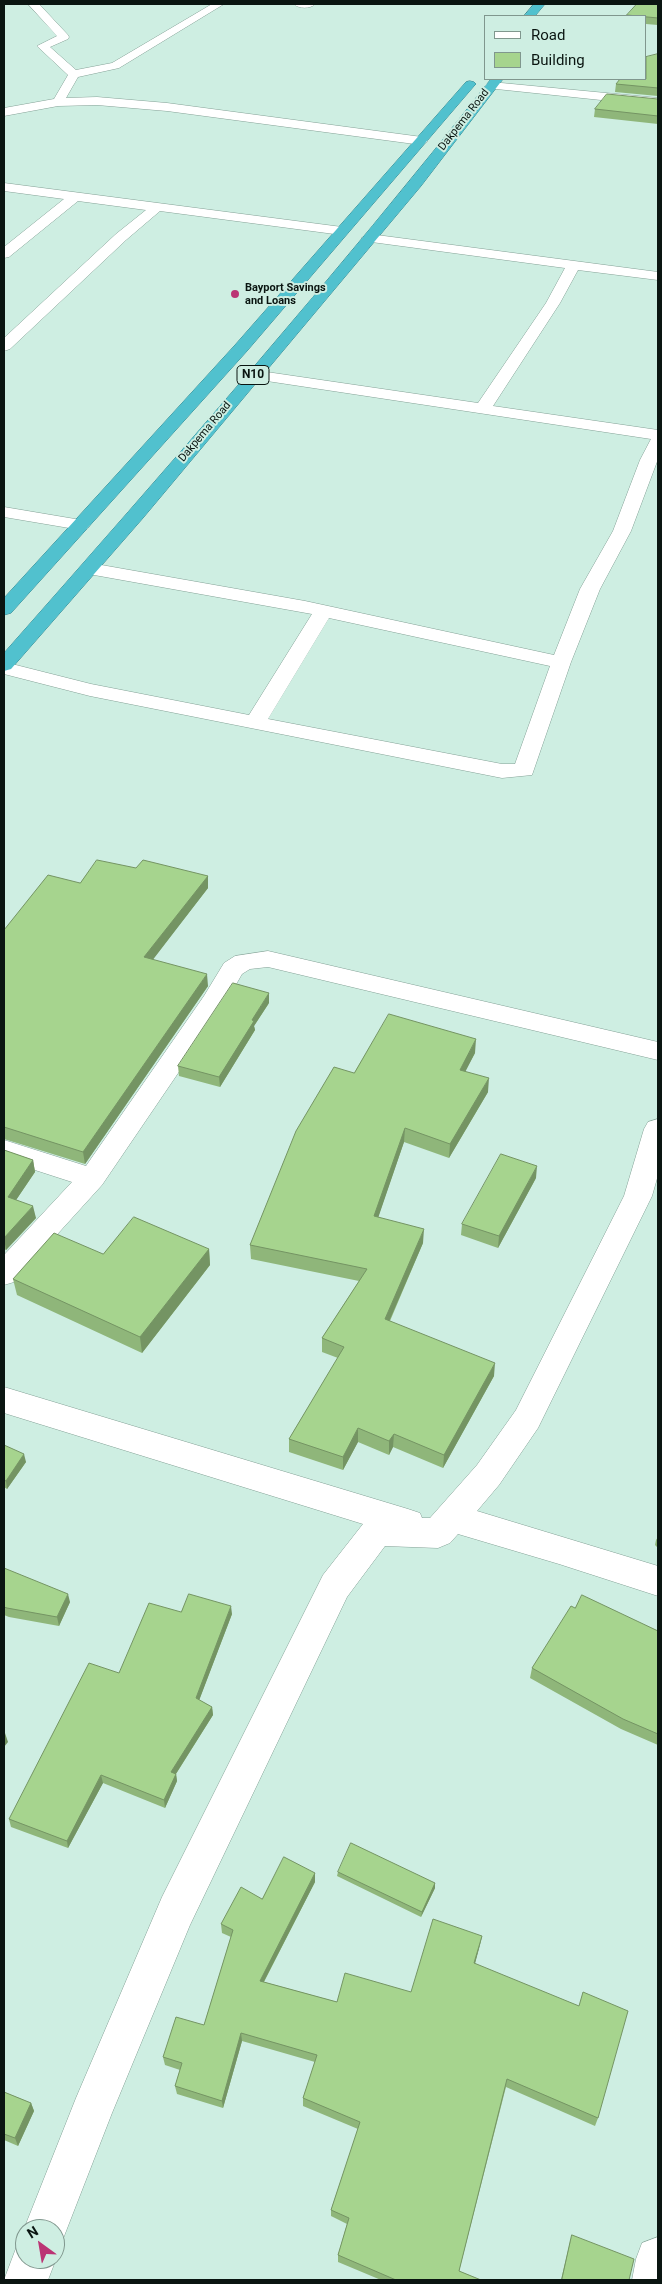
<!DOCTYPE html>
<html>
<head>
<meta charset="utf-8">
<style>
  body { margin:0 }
  #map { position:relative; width:662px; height:2284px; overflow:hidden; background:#ceeee2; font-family:Roboto,sans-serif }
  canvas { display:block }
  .frame { position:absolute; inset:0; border:5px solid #0a1511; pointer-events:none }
  .legend { position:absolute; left:484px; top:15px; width:162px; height:65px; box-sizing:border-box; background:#ceeee2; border:1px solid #80978e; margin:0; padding:6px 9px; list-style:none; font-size:15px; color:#0a1511 }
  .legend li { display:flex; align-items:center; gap:10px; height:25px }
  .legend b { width:25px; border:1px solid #80978e }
  .north { position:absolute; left:15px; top:2219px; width:50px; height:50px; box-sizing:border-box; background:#ceeee2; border:1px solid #80978e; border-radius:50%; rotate:328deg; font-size:14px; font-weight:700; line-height:20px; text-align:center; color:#0a1511 }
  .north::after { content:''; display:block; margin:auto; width:18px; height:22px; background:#bb3474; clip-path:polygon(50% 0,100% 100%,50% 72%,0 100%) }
</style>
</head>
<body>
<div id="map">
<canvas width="662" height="2284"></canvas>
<div class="frame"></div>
<ul class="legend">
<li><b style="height:6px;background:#fff"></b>Road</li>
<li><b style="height:14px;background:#a6d48e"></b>Building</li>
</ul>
<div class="north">N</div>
</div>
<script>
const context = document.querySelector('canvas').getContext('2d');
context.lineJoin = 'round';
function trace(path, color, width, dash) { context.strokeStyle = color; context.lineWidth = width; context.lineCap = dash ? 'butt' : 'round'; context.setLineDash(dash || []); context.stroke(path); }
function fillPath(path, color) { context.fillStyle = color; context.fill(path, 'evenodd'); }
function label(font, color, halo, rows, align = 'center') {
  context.font = font + ' Roboto,sans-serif'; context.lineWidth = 4; context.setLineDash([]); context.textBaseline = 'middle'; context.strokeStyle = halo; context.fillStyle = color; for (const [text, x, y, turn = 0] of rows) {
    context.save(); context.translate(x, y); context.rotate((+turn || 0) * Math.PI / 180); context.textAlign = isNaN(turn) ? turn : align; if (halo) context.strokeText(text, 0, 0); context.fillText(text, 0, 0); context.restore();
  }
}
const minor = new Path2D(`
  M 28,4 L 39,4 L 68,35 L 69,37 L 68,39 L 50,47 L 76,70 L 112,63 L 212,4 L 224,4 L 119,68 L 78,77 L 66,98 L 97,97 L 167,103 L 422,137 L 428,141 L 422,145 L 167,111 L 97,105 L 58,106 L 4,116 L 4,108 L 54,99 L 68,75 L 37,46 L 57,36 Z
  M 294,4 L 315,4 C 311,9 298,9 294,4 Z
  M 491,82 L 658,98 L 658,106 L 487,88 L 485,86 L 487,84 Z
  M 4,183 L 342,227 L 349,231 L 342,235 L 160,211 L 126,240 L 10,349 L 4,351 L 4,338 L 116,234 L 146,210 L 78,201 L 9,257 L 4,258 L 4,247 L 64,199 L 4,191 Z
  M 369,234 L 658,272 L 658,280 L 578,270 L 560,303 L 493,406 L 658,430 L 658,459 L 631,531 L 600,589 L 571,662 L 532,775 L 502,778 L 90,696 L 4,674 L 4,662 L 91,684 L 249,715 L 312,614 L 83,573 L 81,569 L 83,565 L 90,563 L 305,601 L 554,655 L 580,589 L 613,531 L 640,460 L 651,439 L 247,378 L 245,375 L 247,372 L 253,370 L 478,403 L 546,303 L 565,268 L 364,241 L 362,238 ZM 329,618 L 550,666 L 515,764 L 502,764 L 268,719 Z
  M 4,507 L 81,520 L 87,521 L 90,525 L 87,529 L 81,530 L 4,517 Z
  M 268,951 L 658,1042 L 658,1060 L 268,967 L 250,969 L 242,974 L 223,1007 L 102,1185 L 14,1282 L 4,1285 L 4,1255 L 72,1182 L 4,1160 L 4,1140 L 86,1166 L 204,996 L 224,963 L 235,956 Z
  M 658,1119 L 658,1175 L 652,1196 L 538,1428 L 499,1485 L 477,1511 L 658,1566 L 658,1596 L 559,1564 L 458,1534 L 450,1543 L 438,1548 L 385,1546 L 347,1597 L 190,1925 L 112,2113 L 61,2244 L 55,2247 L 55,2229 L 25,2229 L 25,2231 L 24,2229 L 76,2098 L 162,1897 L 323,1575 L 363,1524 L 4,1413 L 4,1387 L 408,1509 L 420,1513 L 422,1518 L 430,1518 L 477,1465 L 516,1410 L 624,1196 L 644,1129 L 648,1122 Z
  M 658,2237 L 658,2280 L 632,2280 L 636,2259 L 642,2243 Z
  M 25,2241 L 25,2259 L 55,2259 L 55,2256 L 56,2259 L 48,2280 L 4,2280 L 18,2243 Z`);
const highway = new Path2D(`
  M 534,4 L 545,4 L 535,16 L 524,16 Z
  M 491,79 L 503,79 L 421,186 L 143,518 L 11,669 L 4,671 L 4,653 C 170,465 336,276 491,79 Z
  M 470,81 L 474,82 L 476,84 L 474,86 L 247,351 L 11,613 L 4,615 L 4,598 L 235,345 L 466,82 Z`);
trace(minor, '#84a196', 1);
trace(highway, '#38858c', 1);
fillPath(minor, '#fff');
fillPath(highway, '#51c1ce');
fillPath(new Path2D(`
  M 658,4 L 658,25 L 646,24 L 646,16 L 627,16 L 627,15 Z
  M 658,54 L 658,97 L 658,96 L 615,92 L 616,84 Z
  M 658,99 L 658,124 L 594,117 L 595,109 Z
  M 136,868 L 208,876 L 208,888 L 152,960 L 208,986 L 85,1164 L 4,1139 L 4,930 L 80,883 Z
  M 269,1003 L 254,1026 L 255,1030 L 220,1087 L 179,1076 L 178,1066 Z
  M 475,1053 L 465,1071 L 488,1092 L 449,1158 L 404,1142 L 378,1217 L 423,1243 L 390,1321 L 494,1376 L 443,1468 L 393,1447 L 389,1455 L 358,1442 L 343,1470 L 289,1452 L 289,1439 L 338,1358 L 322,1352 L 322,1338 L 359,1281 L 251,1259 L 250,1245 L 354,1073 Z
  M 4,1150 L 33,1160 L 35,1172 L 16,1200 L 36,1218 L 6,1250 L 4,1249 Z
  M 536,1178 L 498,1248 L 461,1235 L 462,1224 Z
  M 209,1249 L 210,1265 L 142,1353 L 17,1295 L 13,1279 Z
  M 4,1445 L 26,1462 L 7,1489 L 4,1487 Z
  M 658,1537 L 658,1548 L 655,1545 L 656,1540 Z
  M 4,1568 L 70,1602 L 59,1626 L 9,1617 L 4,1615 Z
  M 575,1608 L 647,1626 L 658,1631 L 658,1745 L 621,1729 L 530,1678 L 532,1668 Z
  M 181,1612 L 232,1614 L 199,1700 L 212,1707 L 213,1715 L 176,1774 L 177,1781 L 165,1808 L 103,1783 L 68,1848 L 11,1827 L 9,1819 L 119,1673 Z
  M 338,1872 L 435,1883 L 435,1888 L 421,1917 L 337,1876 Z
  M 315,1873 L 315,1882 L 264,1982 L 337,2002 L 411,1992 L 482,1936 L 475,1963 L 598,2118 L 595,2126 L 506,2087 L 459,2271 L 481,2280 L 381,2280 L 338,2262 L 338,2255 L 347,2224 L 331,2216 L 331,2210 L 358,2129 L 303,2106 L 303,2098 L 315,2062 L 242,2041 L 223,2108 L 177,2094 L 175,2086 L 180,2070 L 165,2065 L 163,2057 L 204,2025 L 231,1937 L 222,1933 L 221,1924 L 262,1899 Z
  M 4,2092 L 31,2103 L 34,2111 L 18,2146 L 4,2140 Z
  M 572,2235 L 629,2280 L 561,2280 L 570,2242 Z`), '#8fb67a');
fillPath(new Path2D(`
  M 208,876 L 208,888 L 145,970 L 144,957 Z
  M 207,974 L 208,986 L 85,1164 L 83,1152 Z
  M 269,993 L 269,1003 L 254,1026 L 255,1030 L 220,1087 L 219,1077 L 252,1020 Z
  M 476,1039 L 475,1053 L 459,1084 L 460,1070 Z
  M 489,1078 L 488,1092 L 449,1158 L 450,1144 Z
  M 405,1128 L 404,1142 L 374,1230 L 374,1216 Z
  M 33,1160 L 35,1172 L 10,1209 L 8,1197 Z
  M 537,1166 L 536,1178 L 498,1248 L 499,1236 Z
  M 33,1206 L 36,1218 L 6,1250 L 4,1238 Z
  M 424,1229 L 423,1243 L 384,1333 L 385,1319 Z
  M 209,1249 L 210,1265 L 142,1353 L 140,1337 Z
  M 495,1363 L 494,1376 L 443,1468 L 444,1455 Z
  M 358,1428 L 358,1442 L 343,1470 L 343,1457 Z
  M 394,1434 L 393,1447 L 389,1455 L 389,1441 Z
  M 24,1454 L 26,1462 L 7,1489 L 6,1481 Z
  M 68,1594 L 70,1602 L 59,1626 L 57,1617 Z
  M 231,1606 L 232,1614 L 197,1706 L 196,1698 Z
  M 212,1707 L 213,1715 L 172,1780 L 171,1772 Z
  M 5,1733 L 8,1742 L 4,1747 L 4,1736 Z
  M 176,1774 L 177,1781 L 165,1808 L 164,1800 Z
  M 101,1775 L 103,1783 L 68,1848 L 67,1841 Z
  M 315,1873 L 315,1882 L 260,1989 L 260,1981 Z
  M 435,1883 L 435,1888 L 421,1917 L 422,1912 Z
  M 482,1936 L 480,1945 L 473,1971 L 474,1963 Z
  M 241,2033 L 242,2041 L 223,2108 L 222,2101 Z
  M 31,2103 L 34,2111 L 18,2146 L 15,2138 Z`), '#749463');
const building = new Path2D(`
  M 637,4 L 658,4 L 658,18 L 627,15 Z
  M 658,54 L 658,88 L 616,84 L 620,79 L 646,79 L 646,57 Z
  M 607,94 L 658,99 L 658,116 L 595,109 Z
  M 97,860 L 136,868 L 143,860 L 208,876 L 144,957 L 207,974 L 83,1152 L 4,1127 L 4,930 L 48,875 L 80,883 Z
  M 233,983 L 269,993 L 252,1020 L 254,1021 L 219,1077 L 178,1066 Z
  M 389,1014 L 476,1039 L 460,1070 L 489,1078 L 450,1144 L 405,1128 L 374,1216 L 424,1229 L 385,1319 L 495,1363 L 444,1455 L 394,1434 L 389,1441 L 358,1428 L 343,1457 L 289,1439 L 344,1347 L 322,1338 L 367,1269 L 250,1245 L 296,1131 L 334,1067 L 354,1073 Z
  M 4,1150 L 33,1160 L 8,1197 L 33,1206 L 4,1238 Z
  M 501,1154 L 537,1166 L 499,1236 L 462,1224 Z
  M 134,1217 L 209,1249 L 140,1337 L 13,1279 L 54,1233 L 103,1254 Z
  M 4,1445 L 24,1454 L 6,1481 L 4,1480 Z
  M 4,1568 L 68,1594 L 57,1617 L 7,1608 L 4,1607 Z
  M 189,1594 L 231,1606 L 196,1698 L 212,1707 L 171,1772 L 176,1774 L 164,1800 L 101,1775 L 67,1841 L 9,1819 L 89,1663 L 119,1673 L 149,1603 L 181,1612 Z
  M 582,1595 L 658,1631 L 658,1734 L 623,1719 L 532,1668 L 571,1606 L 575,1608 Z
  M 351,1843 L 435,1883 L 422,1912 L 338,1872 Z
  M 284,1857 L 315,1873 L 260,1981 L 337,2002 L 345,1973 L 411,1992 L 433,1919 L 482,1936 L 474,1963 L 579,2006 L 583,1992 L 628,2011 L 598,2118 L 507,2079 L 459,2271 L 481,2280 L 396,2280 L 338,2255 L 349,2218 L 331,2210 L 360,2122 L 303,2098 L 317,2055 L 241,2033 L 222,2101 L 175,2086 L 182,2063 L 163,2057 L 176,2017 L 204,2025 L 233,1930 L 221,1924 L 241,1887 L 262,1899 Z
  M 4,2092 L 31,2103 L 15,2138 L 4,2134 Z
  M 572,2235 L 634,2259 L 629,2280 L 562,2280 Z`);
fillPath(building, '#a6d48e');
trace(building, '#749463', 1);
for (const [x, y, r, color] of [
  [235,294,5,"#bb3474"]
]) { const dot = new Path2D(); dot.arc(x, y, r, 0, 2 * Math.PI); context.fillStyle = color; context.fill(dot); trace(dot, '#ceeee2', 2); }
label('11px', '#0a1511', '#ceeee2', [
  ["Dakpema Road",464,120,-52],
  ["Dakpema Road",205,432,-50]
]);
label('bold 11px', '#0a1511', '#ceeee2', [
  ["Bayport Savings",245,288],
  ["and Loans",245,301]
], 'left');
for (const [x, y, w] of [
  [253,375,32]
]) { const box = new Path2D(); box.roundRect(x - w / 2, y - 9.5, w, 19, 4); context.fillStyle = '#ceeee2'; context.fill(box); trace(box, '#0a1511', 1); }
label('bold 12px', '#0a1511', null, [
  ["N10",253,375]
]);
</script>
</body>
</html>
